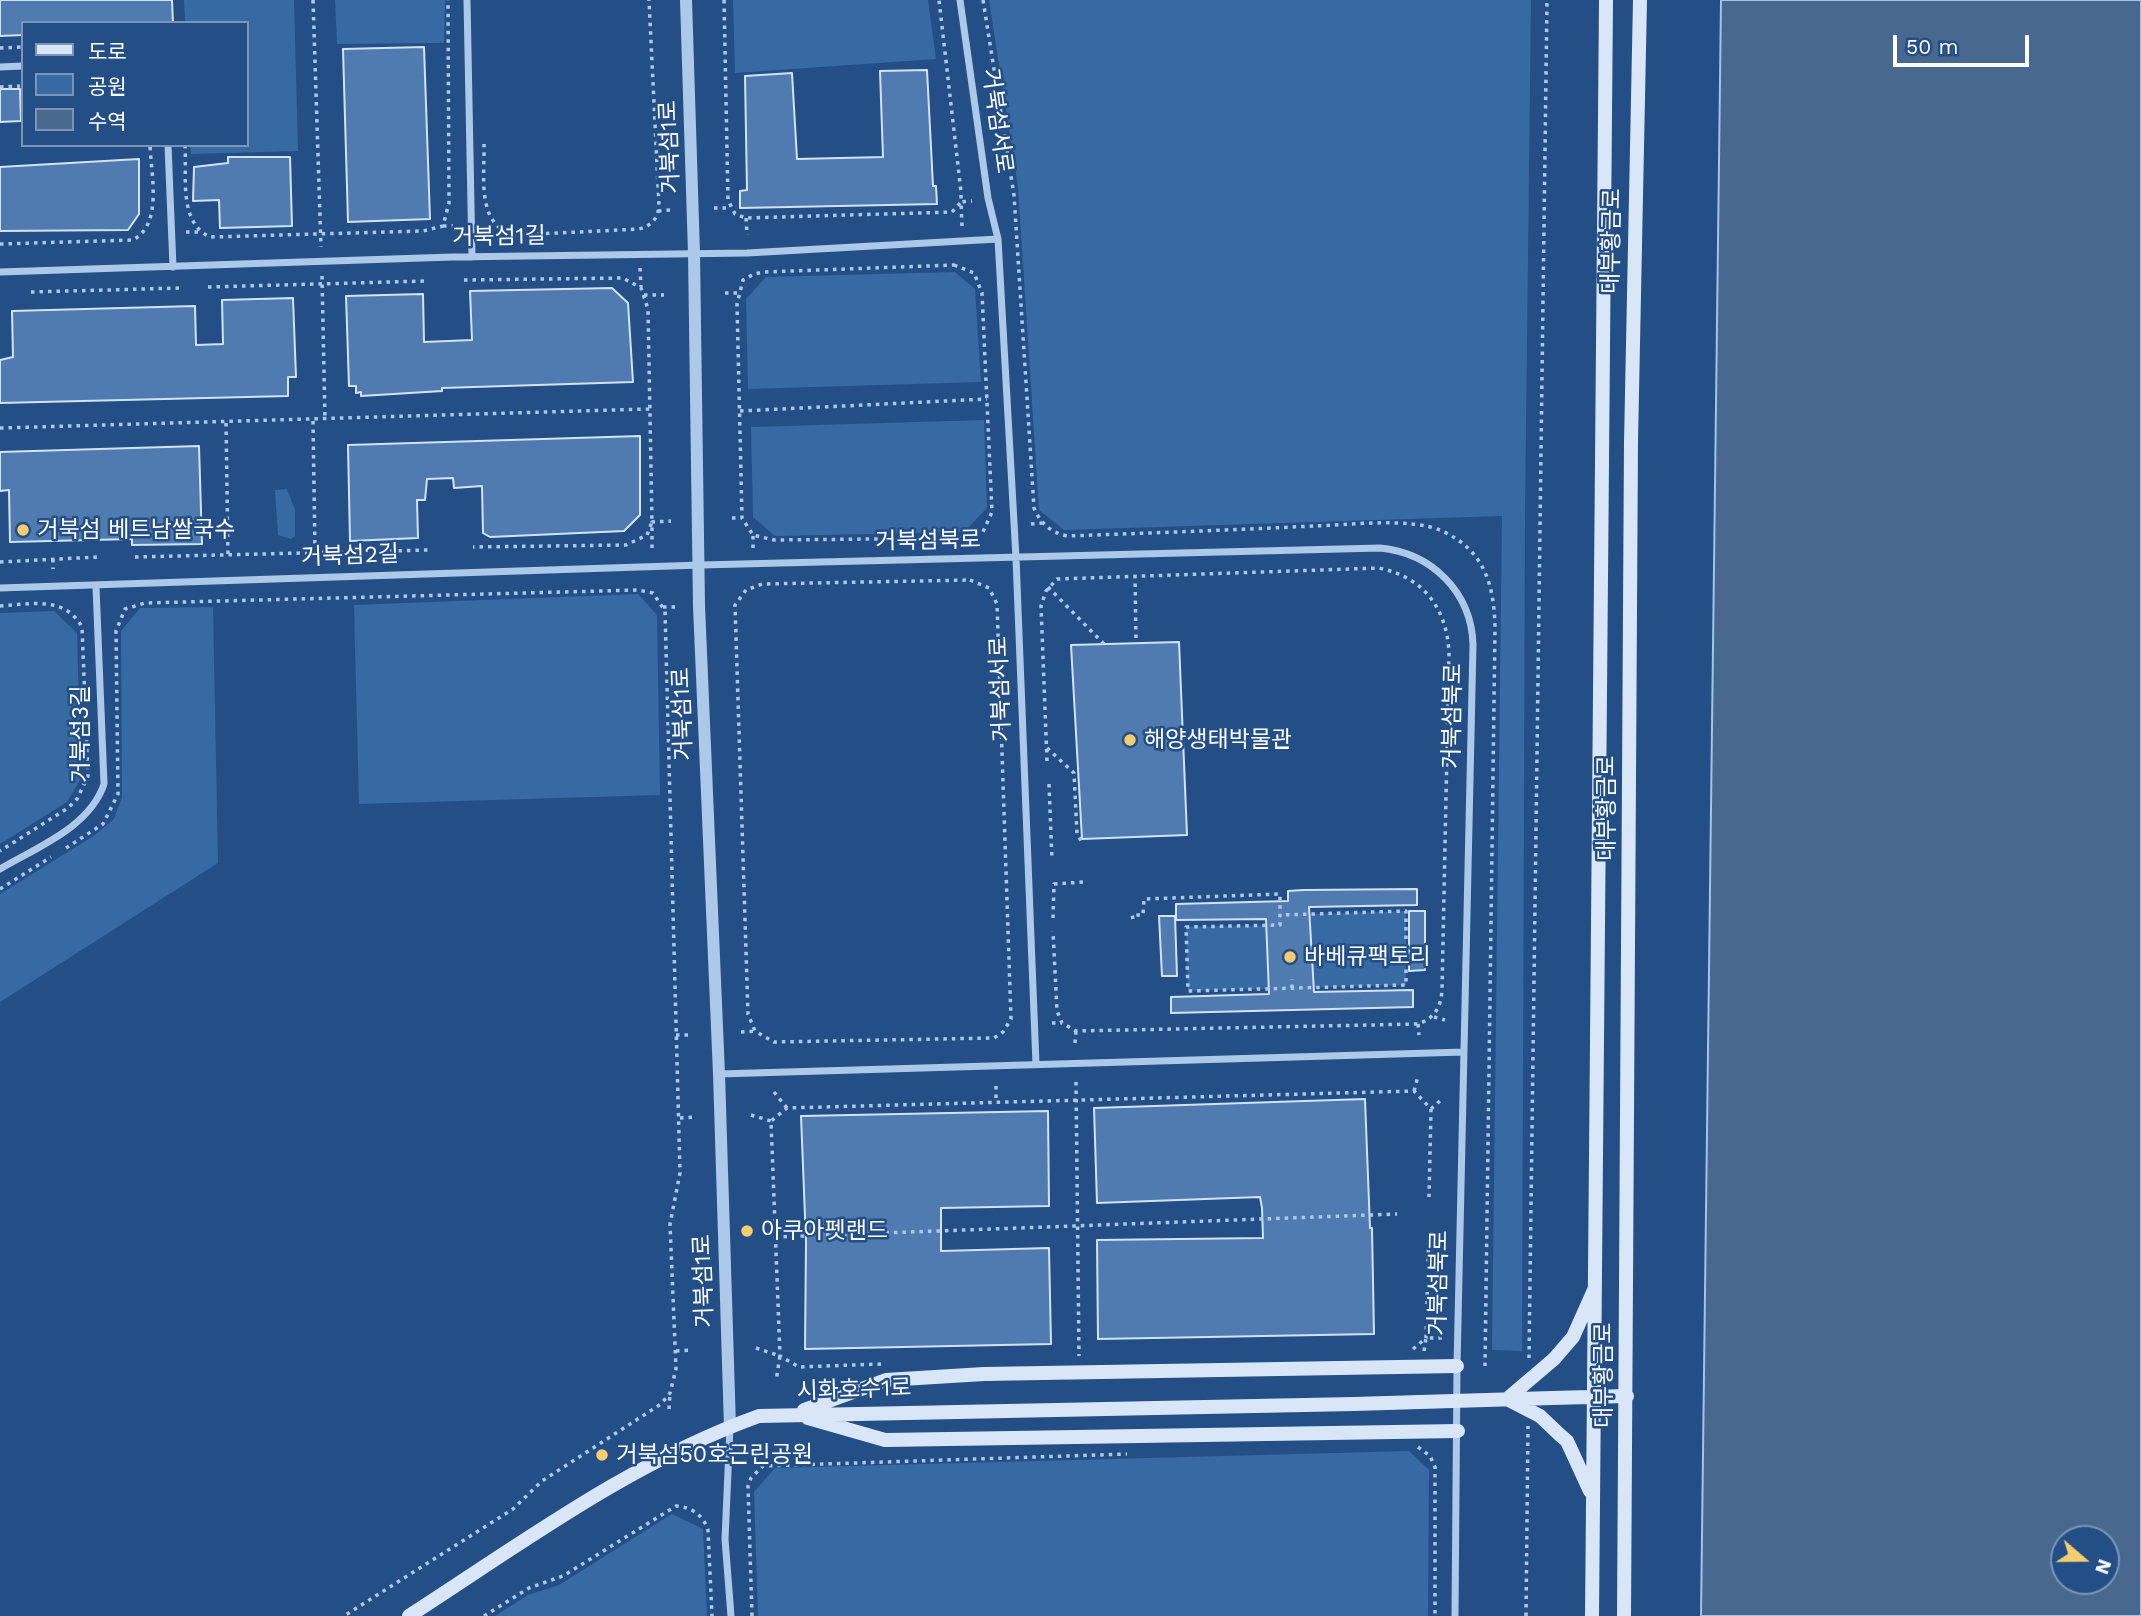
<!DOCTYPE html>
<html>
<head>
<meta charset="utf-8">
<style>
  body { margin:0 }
  #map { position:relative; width:2141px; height:1616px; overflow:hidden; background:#234f86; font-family:"Work Sans","Noto Sans KR",sans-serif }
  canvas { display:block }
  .legend { position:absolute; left:21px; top:21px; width:228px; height:126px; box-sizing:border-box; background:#234f86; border:2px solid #7b95b6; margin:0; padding:9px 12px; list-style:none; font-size:21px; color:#fff }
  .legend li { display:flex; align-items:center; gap:14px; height:35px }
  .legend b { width:35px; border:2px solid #7b95b6 }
  .north { position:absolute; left:2050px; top:1525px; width:70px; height:70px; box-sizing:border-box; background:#234f86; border:2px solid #7b95b6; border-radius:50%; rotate:110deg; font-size:19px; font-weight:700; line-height:28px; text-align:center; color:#fff }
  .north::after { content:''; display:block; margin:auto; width:24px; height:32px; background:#f4cd70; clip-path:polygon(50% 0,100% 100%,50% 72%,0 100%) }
  .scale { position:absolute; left:1893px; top:35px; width:136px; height:32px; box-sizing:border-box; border:4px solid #fff; border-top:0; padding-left:9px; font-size:21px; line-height:24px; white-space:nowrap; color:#fff; -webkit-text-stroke:5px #234f86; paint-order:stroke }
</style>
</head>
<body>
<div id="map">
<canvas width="2141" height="1616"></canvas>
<ul class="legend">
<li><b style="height:9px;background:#d8e6f7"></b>도로</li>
<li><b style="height:19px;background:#3769a3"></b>공원</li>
<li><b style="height:19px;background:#48688f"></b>수역</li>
</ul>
<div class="north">N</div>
<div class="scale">50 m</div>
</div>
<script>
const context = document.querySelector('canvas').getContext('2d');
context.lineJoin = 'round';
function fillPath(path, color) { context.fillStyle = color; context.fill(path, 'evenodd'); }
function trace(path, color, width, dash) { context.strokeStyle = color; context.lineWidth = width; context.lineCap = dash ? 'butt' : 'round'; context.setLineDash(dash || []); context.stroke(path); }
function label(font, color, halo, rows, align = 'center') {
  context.font = font + ' "Work Sans","Noto Sans KR",sans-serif'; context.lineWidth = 5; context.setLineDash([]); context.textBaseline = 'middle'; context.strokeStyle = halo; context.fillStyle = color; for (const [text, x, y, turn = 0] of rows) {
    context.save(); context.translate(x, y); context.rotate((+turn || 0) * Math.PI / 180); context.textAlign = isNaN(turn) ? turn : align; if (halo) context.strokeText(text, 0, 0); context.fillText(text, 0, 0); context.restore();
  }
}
fillPath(new Path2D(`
  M 184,0 L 294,0 L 298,151 L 191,154 L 190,145 L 247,145 L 247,23 L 185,23 Z
  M 335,0 L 445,0 L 444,43 L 337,44 Z
  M 733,0 L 928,0 L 936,59 L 735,73 Z
  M 989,0 L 1531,0 L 1525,513 L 1522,1351 L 1492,1350 L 1502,516 L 1064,530 L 1039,510 L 1018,187 Z
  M 955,272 L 975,289 L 981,382 L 748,389 L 746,299 L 766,277 Z
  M 984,420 L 987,508 L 964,532 L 775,536 L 753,517 L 751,427 Z
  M 287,489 L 295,510 L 295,536 L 291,539 L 278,535 L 275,490 Z
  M 638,594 L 657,615 L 660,795 L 359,804 L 354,605 Z
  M 213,607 L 218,863 L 0,1002 L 0,894 L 95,835 L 114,819 L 122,797 L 121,631 L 140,608 Z
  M 54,611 L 77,633 L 81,779 L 67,802 L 0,844 L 0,613 Z
  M 1406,911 L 1406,985 L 1188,991 L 1186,927 L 1280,925 L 1281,915 Z
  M 1409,1451 L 1429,1470 L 1428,1616 L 758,1616 L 754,1492 L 775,1468 Z
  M 672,1514 L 703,1529 L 707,1616 L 495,1616 L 528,1595 L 559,1585 Z`), '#3769a3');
const water = new Path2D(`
  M 1721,0 L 2141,0 L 2141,1616 L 1701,1616 ZM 2064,1539 L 2106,1539 L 2106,1581 L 2064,1581 Z`);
fillPath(water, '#48688f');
trace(water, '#a1c4ea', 2);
const building = new Path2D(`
  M 0,0 L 172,0 L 173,23 L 23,23 L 23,35 L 0,36 Z
  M 424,47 L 430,219 L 348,222 L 343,49 Z
  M 927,70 L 933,186 L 936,186 L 937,204 L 740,208 L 740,191 L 747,190 L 745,76 L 792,73 L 797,159 L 883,157 L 880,71 Z
  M 0,89 L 20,89 L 21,121 L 0,122 Z
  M 228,157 L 290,157 L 292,226 L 220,228 L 219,200 L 193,201 L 194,167 L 228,163 Z
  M 139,159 L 139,214 L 128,230 L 0,231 L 0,167 Z
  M 612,288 L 628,303 L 633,382 L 442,388 L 442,391 L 361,396 L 361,392 L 356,393 L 356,386 L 349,386 L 346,296 L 423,294 L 424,342 L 472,340 L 470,291 Z
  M 293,298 L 296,377 L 288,377 L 288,396 L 0,403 L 0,360 L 13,357 L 12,311 L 195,306 L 196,345 L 223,344 L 222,300 Z
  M 640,436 L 640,515 L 624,531 L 490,537 L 483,533 L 482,486 L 454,488 L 453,478 L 427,479 L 425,500 L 417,500 L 418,538 L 350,541 L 348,445 Z
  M 199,446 L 202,544 L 132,545 L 132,539 L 10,542 L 9,490 L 0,491 L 0,452 Z
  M 1179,642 L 1187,835 L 1082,839 L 1071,645 Z
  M 1417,889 L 1417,905 L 1309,907 L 1314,992 L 1413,990 L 1413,1007 L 1171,1013 L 1171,997 L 1269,994 L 1266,919 L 1176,920 L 1176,904 L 1288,901 L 1288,891 L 1303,890 Z
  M 1409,911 L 1425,911 L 1425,970 L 1409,971 Z
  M 1159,916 L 1175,916 L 1177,976 L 1162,976 Z
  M 1365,1099 L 1370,1228 L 1372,1228 L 1374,1334 L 1098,1339 L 1097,1240 L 1263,1238 L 1262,1208 L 1260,1197 L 1097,1203 L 1094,1108 Z
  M 1048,1111 L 1049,1206 L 941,1208 L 941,1251 L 1049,1248 L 1051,1344 L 805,1349 L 806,1242 L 801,1116 Z`);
fillPath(building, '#507bb0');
trace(building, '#d1e3f7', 2);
trace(new Path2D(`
  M 313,0 L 321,247
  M 724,0 L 728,200 L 735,214 L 746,218 L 952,212 L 961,202 L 961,192 L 939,0
  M 983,0 L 1014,195 L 1034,508 C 1041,524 1051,533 1068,536 C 1150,533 1232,530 1314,526 C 1348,525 1412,517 1442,531 C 1484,550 1494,584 1495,627 L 1485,1366
  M 0,48 L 23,47
  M 0,87 L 20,86
  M 484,144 C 485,175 475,227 516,235 L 639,229 C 651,226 658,219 659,206 L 649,0
  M 185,145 C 187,176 178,222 210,237 L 423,231 L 443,226 L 449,203 L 448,0
  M 714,208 L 729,208
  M 658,211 L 671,210
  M 746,218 L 747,235
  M 443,226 L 453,226
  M 962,226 L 961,202 L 972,201
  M 186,232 L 198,232
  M 0,244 L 133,240 C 163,224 151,175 150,145
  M 954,265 L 974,273 L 982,293 L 992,512 L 983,532 L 971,538 L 774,540 L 753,535 L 742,518 L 737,304 L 743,280 L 754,274 L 764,272 Z
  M 640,268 L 641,287
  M 322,276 L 325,420
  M 464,280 L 623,278 L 641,288 L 648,309 L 652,522 L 647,535 L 626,545 L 473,547
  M 208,287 L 426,281
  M 31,292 L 182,288
  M 725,293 L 738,293
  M 644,295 L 664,295
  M 740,411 L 987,399
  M 313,421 L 315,553
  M 226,423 L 228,555
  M 0,428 L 650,409
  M 732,518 L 742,518
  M 1031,524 L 1042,523
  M 753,536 L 753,548
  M 652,548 L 652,522 L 671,521
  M 135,557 L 429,550
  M 53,559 L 53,569
  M 0,562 L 97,557
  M 1135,575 L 1136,643
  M 970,580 L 989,588 L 997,604 L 1011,1019 L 1003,1032 L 994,1038 L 774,1042 L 755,1031 L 748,1014 L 735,605 L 746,590 L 762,584 Z
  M 1048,587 L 1104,644
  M 0,606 C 31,604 65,596 82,627 L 88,776 L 77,799 L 68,808 L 0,851
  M 663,607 L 678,607
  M 1047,748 L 1074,773 L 1077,834 L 1082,842
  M 1047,761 L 1041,606 L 1046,591 L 1057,579 L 1379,568 C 1423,577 1447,608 1449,653 L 1442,990 C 1441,1007 1435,1018 1418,1024 L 1076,1031 L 1062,1023 L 1057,1011 L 1053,931
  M 1049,784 L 1052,860
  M 66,848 L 103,824 L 118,794 L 116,631 L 125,609 L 145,603 L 638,590 L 653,593 L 665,611 L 680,1173 L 670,1224 L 676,1369 L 670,1393 L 661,1404 L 542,1481 L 513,1509 L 344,1616
  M 0,889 L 51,857
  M 1053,918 L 1054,884 L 1084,882
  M 1133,919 L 1132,915 L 1143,915 L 1144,899 L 1280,894 L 1280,925 L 1186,927 L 1188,991 L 1406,985 L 1406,911 L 1281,915
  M 1292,988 L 1292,979
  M 1434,1017 L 1445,1020
  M 1052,1023 L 1062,1023
  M 1418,1024 L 1419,1035
  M 741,1032 L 755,1031
  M 676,1035 L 690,1035
  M 1075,1043 L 1076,1031
  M 1076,1082 L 1079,1356
  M 996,1086 L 996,1101
  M 1414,1091 L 1418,1076
  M 774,1092 L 787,1108
  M 1431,1109 L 1442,1099
  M 751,1115 L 771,1121
  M 680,1118 L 695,1117
  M 775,1237 L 1397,1214
  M 756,1348 L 780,1356 L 776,1381
  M 1413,1349 L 1426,1338 L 1429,1228
  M 676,1351 L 692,1350
  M 1424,1351 L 1426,1338 L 1442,1338
  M 1529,1358 L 1547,0
  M 881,1364 L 799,1367 L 780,1356 L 771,1121 L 787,1108 L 1414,1091 L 1431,1109 L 1429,1197
  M 669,1409 L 670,1393
  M 1418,1447 L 1430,1456 L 1435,1467 L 1435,1616
  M 484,1616 L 529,1588 L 563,1576 L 676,1506 C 692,1507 703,1515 708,1530 L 712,1616
  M 752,1616 L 748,1486 L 751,1478 L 763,1466 L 1127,1454
  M 1526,1616 L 1528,1426`), '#adc9e9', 3.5, [3.5, 5]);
trace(new Path2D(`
  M 467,0 L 472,257
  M 960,0 L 988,198 L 998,239 L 1016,558 L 1036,1064
  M 0,67 L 23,66
  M 168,145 L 173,267
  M 0,272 L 452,257 L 747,253 L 998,239
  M 0,588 L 701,565 L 1380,548 C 1432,553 1471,592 1473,644 L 1457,1366 L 1455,1616
  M 0,869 C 37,847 90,827 104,784 L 96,587
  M 719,1074 L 1464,1052
  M 730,1427 L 725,1539 L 731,1616`), '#adc9e9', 7);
trace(new Path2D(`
  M 686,0 L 694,253 L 699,606 L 719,1074 L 730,1427`), '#adc9e9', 12);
trace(new Path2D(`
  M 1554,1359 L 1573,1337 L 1594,1290
  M 1552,1398 L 1627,1396
  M 804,1410 L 886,1380 L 984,1374 L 1457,1366
  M 808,1418 L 885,1440 L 1458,1431
  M 1560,1435 L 1567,1441 L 1590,1491
  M 409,1616 C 522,1543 633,1461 759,1416 L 1354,1404
  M 1592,1616 L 1606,0
  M 1624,1616 L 1631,442 L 1640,0`), '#d8e6f7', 14);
trace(new Path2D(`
  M 1554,1359 L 1507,1399 L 1540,1416 L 1560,1435
  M 1354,1404 L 1552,1398`), '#d8e6f7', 14);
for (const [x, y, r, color] of [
  [23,530,7,"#f4cd70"],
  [1130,740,7,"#f4cd70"],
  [1290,957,7,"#f4cd70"],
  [747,1231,7,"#f4cd70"],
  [602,1455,7,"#f4cd70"]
]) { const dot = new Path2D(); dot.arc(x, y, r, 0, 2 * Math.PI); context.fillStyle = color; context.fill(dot); trace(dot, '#234f86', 2.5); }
label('23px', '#fff', '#234f86', [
  ["거북섬서로",997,121,82],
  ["거북섬1로",670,147,-92],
  ["거북섬1길",499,237,-1],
  ["대부황금로",1612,241,-89],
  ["거북섬북로",928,541,-1],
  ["거북섬2길",350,556,-2],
  ["거북섬서로",1001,689,-92],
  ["거북섬1로",683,714,-92],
  ["거북섬북로",1453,716,-89],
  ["거북섬3길",81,734,-90],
  ["대부황금로",1607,808,-90],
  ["거북섬1로",704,1281,-92],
  ["거북섬북로",1439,1283,-89],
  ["대부황금로",1604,1375,-90],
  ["시화호수1로",854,1390,-2]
]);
label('23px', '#fff', '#234f86', [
  ["거북섬 베트남쌀국수",37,530],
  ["해양생태박물관",1144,740],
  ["바베큐팩토리",1304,957],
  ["아쿠아펫랜드",761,1231],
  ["거북섬50호근린공원",616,1455]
], 'left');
</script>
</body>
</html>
